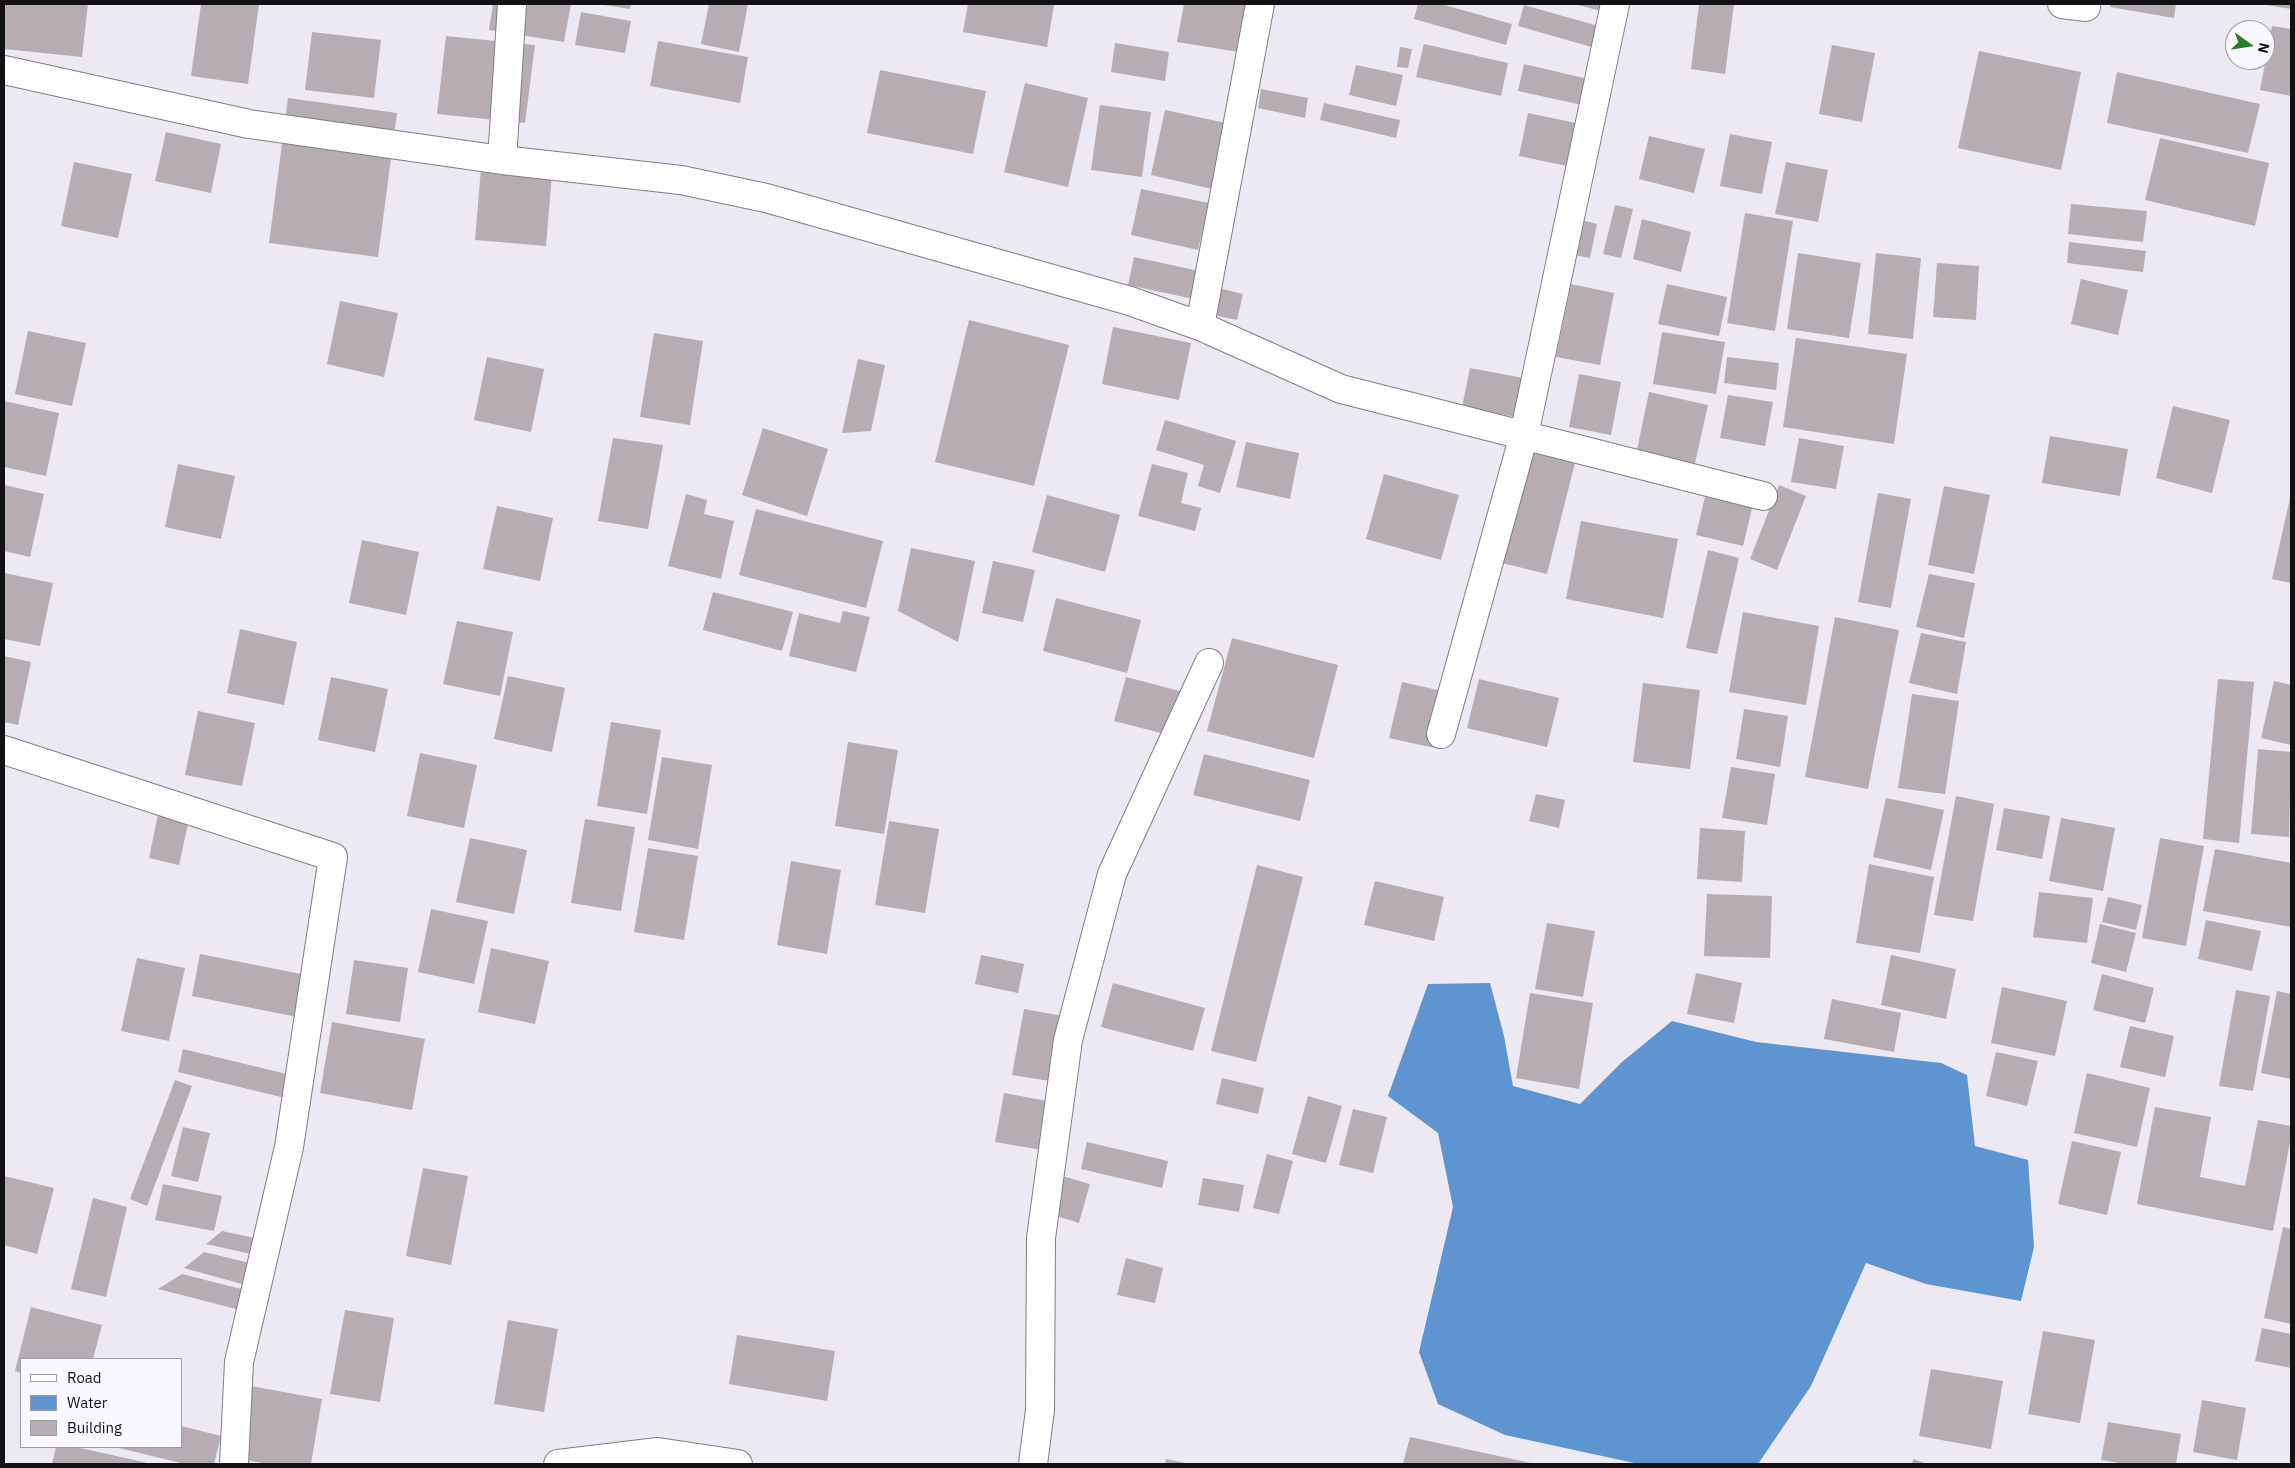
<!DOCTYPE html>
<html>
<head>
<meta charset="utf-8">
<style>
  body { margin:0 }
  #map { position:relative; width:2295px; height:1468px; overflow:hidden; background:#ece9f3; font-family:"IBM Plex Sans",sans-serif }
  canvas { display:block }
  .frame { position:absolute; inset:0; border:5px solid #121114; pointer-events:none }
  .legend { position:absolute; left:20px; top:1358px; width:162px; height:90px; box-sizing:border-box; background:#f9f7ff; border:1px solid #9d9ba1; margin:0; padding:6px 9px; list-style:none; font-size:15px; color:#121114 }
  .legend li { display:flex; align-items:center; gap:10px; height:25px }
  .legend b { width:25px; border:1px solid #9d9ba1 }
  .north { position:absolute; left:2225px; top:20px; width:50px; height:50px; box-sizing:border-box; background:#f9f7ff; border:1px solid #9d9ba1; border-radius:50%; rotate:103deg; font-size:14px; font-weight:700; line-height:20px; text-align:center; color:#121114 }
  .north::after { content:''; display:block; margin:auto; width:18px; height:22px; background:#2c7c26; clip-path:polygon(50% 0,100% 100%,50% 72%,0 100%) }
</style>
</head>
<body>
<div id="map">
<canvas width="2295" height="1468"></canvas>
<div class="frame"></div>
<ul class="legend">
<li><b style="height:6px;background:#fff"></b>Road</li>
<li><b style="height:14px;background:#5e94d0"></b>Water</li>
<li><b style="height:14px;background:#b6adb3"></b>Building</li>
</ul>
<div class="north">N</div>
</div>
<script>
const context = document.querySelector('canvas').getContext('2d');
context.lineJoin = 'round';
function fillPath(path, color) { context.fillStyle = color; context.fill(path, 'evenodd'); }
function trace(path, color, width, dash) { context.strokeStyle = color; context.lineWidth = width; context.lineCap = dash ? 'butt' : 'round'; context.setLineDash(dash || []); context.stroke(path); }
fillPath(new Path2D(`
  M 1490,983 L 1504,1036 L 1513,1086 L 1580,1104 L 1622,1062 L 1672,1021 L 1756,1042 L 1941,1063 L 1967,1075 L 1975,1146 L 2028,1160 L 2034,1247 L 2021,1301 L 1926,1284 L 1866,1263 L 1811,1386 L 1758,1464 L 1639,1464 L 1505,1435 L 1438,1404 L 1419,1352 L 1453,1207 L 1438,1133 L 1388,1096 L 1428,984 Z`), '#5e94d0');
fillPath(new Path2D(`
  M 4,4 L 88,4 L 82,57 L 4,49 Z
  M 201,4 L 259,4 L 248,84 L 191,76 Z
  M 493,4 L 571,4 L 564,42 L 489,30 Z
  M 598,4 L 631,4 L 630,9 Z
  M 709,4 L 748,4 L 739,52 L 701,44 Z
  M 968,4 L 1054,5 L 1047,47 L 963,32 Z
  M 1184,4 L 1260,4 L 1251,54 L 1177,42 Z
  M 1418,4 L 1441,4 L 1512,24 L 1506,45 L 1414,19 Z
  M 1574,4 L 1607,4 L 1605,12 Z
  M 1699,4 L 1734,4 L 1725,74 L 1691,69 Z
  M 2111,4 L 2176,4 L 2174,18 L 2110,7 Z
  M 2266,4 L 2291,4 L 2291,9 L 2266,5 Z
  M 1524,5 L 1602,27 L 1595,48 L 1518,26 Z
  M 581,12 L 631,21 L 625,53 L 575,45 Z
  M 2272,26 L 2291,29 L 2291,96 L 2260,90 Z
  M 312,32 L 381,40 L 374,98 L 305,90 Z
  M 446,36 L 535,45 L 525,123 L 437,114 Z
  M 658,41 L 748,57 L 740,103 L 650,86 Z
  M 1115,43 L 1169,52 L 1165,81 L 1111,72 Z
  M 1424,44 L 1508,63 L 1501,96 L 1416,77 Z
  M 1832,45 L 1875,53 L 1862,122 L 1819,114 Z
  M 1400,47 L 1412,49 L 1408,68 L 1397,67 Z
  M 1979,51 L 2081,72 L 2061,170 L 1958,148 Z
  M 1524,64 L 1588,79 L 1582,105 L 1518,91 Z
  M 1356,65 L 1403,75 L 1396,106 L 1349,95 Z
  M 880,70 L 986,91 L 973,154 L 867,133 Z
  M 2117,72 L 2260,104 L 2248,153 L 2107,123 Z
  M 1025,83 L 1088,98 L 1068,187 L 1004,172 Z
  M 1261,89 L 1308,98 L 1305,118 L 1258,108 Z
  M 288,98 L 397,113 L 378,257 L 269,243 Z
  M 1324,103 L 1400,120 L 1396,138 L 1320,120 Z
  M 1100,105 L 1151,112 L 1142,177 L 1091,170 Z
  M 1165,110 L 1226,123 L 1212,189 L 1151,175 Z
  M 1528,113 L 1576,123 L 1567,166 L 1519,156 Z
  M 166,132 L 221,144 L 211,193 L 155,181 Z
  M 1730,134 L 1772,142 L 1762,194 L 1720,186 Z
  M 1649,136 L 1705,149 L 1694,193 L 1639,179 Z
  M 2160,138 L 2269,163 L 2255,226 L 2145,200 Z
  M 482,156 L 553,162 L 546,246 L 475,240 Z
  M 74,162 L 132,174 L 118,238 L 61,226 Z
  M 1786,162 L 1828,170 L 1818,222 L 1775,214 Z
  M 1141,189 L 1209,203 L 1198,250 L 1131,235 Z
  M 2071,204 L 2147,211 L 2143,242 L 2068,234 Z
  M 1615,205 L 1633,209 L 1621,258 L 1603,254 Z
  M 1745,213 L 1793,221 L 1775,331 L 1727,323 Z
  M 1642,219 L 1691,232 L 1681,272 L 1633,259 Z
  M 1581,220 L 1597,224 L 1590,258 L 1574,255 Z
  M 2069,242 L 2146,251 L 2143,272 L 2067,263 Z
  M 1798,253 L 1861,263 L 1849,338 L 1787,329 Z
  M 1876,253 L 1921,258 L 1913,339 L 1868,334 Z
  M 1134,257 L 1204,272 L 1198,300 L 1128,285 Z
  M 1937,263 L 1979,266 L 1976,320 L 1933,317 Z
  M 2081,279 L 2128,290 L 2118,335 L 2071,324 Z
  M 1571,284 L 1614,293 L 1600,365 L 1556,357 Z
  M 1667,284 L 1727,297 L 1719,336 L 1658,324 Z
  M 1219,288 L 1243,294 L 1237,320 L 1213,315 Z
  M 340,301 L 398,313 L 384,377 L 327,364 Z
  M 969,320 L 1069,345 L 1034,486 L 935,462 Z
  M 1113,327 L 1191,343 L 1179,400 L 1102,384 Z
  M 28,331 L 86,343 L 72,406 L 15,394 Z
  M 1662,332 L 1725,342 L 1716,394 L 1653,384 Z
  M 654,333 L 703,341 L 690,425 L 640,417 Z
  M 1796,338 L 1907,354 L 1894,444 L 1783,427 Z
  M 487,357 L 544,369 L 531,432 L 474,420 Z
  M 1727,357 L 1779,363 L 1776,390 L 1724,383 Z
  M 858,359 L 885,365 L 871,431 L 842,433 Z
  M 1470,368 L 1523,378 L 1516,417 L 1462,407 Z
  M 1579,374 L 1621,382 L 1611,435 L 1569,427 Z
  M 1649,392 L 1708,405 L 1694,468 L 1636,455 Z
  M 1728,395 L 1773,402 L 1765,446 L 1720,438 Z
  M 4,401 L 59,413 L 46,476 L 4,467 Z
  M 2173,406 L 2230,420 L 2212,493 L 2156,478 Z
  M 1165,420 L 1236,441 L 1220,493 L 1198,486 L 1204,465 L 1156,450 Z
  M 763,428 L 828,449 L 807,516 L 742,495 Z
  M 1535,432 L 1580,443 L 1547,574 L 1502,563 Z
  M 2050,436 L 2128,449 L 2120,496 L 2042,483 Z
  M 613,438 L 663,445 L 648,529 L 598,521 Z
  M 1799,438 L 1844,446 L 1836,489 L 1791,482 Z
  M 1246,442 L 1299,453 L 1290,499 L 1236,487 Z
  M 178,464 L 235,476 L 221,539 L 165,527 Z
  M 1152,464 L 1188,473 L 1181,503 L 1201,508 L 1195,531 L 1138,516 Z
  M 1384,474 L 1459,495 L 1441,560 L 1366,539 Z
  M 4,485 L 44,494 L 30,557 L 4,551 Z
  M 1779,485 L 1806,496 L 1777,570 L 1750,559 Z
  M 1944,486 L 1990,495 L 1974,574 L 1928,565 Z
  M 1707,488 L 1754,500 L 1743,546 L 1696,535 Z
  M 1878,493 L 1911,499 L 1891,608 L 1858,602 Z
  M 686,494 L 707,500 L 704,514 L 734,521 L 721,579 L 668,566 Z
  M 1047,495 L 1120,515 L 1105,572 L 1032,552 Z
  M 2290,498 L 2291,498 L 2291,583 L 2272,579 Z
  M 497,506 L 553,518 L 540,581 L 483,569 Z
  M 756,509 L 883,541 L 866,608 L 739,575 Z
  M 1581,521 L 1678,539 L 1663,618 L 1566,599 Z
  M 362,540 L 419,552 L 406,615 L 349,603 Z
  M 911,548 L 975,561 L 958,642 L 898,611 Z
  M 1708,550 L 1739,558 L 1717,654 L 1686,648 Z
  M 993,561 L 1035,570 L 1023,622 L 982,613 Z
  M 4,573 L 53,583 L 40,646 L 4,639 Z
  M 1929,574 L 1975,583 L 1964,638 L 1916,627 Z
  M 713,592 L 793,612 L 782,651 L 703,630 Z
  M 1056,598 L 1141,620 L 1127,673 L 1043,651 Z
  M 843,611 L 870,617 L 856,672 L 789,656 L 799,613 L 840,623 Z
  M 1743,612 L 1819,626 L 1806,705 L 1729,692 Z
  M 1835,617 L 1899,630 L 1868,789 L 1805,777 Z
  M 457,621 L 513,632 L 500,696 L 443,684 Z
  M 240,629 L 297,642 L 284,705 L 227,693 Z
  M 1921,633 L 1966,642 L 1957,694 L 1909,683 Z
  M 1232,638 L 1338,665 L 1314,758 L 1207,731 Z
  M 4,656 L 31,662 L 18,725 L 4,722 Z
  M 508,676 L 565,688 L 552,752 L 494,739 Z
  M 331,677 L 388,689 L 375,752 L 318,740 Z
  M 1126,677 L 1195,695 L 1184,739 L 1114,721 Z
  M 1479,679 L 1559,698 L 1547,747 L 1467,728 Z
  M 2218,679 L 2254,682 L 2239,843 L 2203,839 Z
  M 2274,681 L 2291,685 L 2291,745 L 2261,738 Z
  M 1402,682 L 1451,693 L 1439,749 L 1389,738 Z
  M 1643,683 L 1700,690 L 1690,769 L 1633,762 Z
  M 1912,694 L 1959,701 L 1945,794 L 1898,788 Z
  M 1744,709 L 1788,716 L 1780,767 L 1736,759 Z
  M 198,711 L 255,723 L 242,786 L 185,775 Z
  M 611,722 L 661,730 L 647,814 L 597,806 Z
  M 848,742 L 898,750 L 884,834 L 835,826 Z
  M 2258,749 L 2291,752 L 2289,837 L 2251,834 Z
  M 420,753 L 477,765 L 464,828 L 407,816 Z
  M 1204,754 L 1310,780 L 1300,821 L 1193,795 Z
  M 662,757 L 712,765 L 698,849 L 648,840 Z
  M 1731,767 L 1775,774 L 1767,825 L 1722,818 Z
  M 1536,794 L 1565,800 L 1559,828 L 1529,821 Z
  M 162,795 L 193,801 L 179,865 L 149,858 Z
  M 1956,796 L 1994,804 L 1973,921 L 1934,915 Z
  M 1886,798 L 1944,810 L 1931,870 L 1873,857 Z
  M 2004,808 L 2050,816 L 2042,859 L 1996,850 Z
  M 2061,818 L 2115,828 L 2103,891 L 2049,881 Z
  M 585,819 L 635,827 L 621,911 L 571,903 Z
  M 889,821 L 939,829 L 925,913 L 875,905 Z
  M 1700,828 L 1745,831 L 1742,882 L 1697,879 Z
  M 470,838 L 527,850 L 514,914 L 456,902 Z
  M 2160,838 L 2204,846 L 2186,946 L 2142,938 Z
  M 648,848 L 698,856 L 684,940 L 634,932 Z
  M 2215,849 L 2291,863 L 2291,927 L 2203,911 Z
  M 791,861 L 841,870 L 827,954 L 777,945 Z
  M 1869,864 L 1934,877 L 1920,953 L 1856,943 Z
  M 1257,865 L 1303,877 L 1256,1062 L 1211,1051 Z
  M 1375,881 L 1444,897 L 1434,941 L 1364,925 Z
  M 2039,892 L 2093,898 L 2087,943 L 2033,937 Z
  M 1707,894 L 1772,896 L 1770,958 L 1704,956 Z
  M 2108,897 L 2142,905 L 2136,930 L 2102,922 Z
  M 431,909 L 488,921 L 474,984 L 418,972 Z
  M 2206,920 L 2261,931 L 2252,971 L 2198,959 Z
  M 1547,923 L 1595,931 L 1583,997 L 1535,989 Z
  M 2100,924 L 2136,933 L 2126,972 L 2091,963 Z
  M 491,948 L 549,961 L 535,1024 L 478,1012 Z
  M 200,954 L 306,975 L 297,1017 L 192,996 Z
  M 981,955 L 1024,964 L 1018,993 L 975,984 Z
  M 1891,955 L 1956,969 L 1946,1019 L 1881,1005 Z
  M 137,958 L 185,968 L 169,1041 L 121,1031 Z
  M 354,960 L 408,968 L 400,1022 L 346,1014 Z
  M 1696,973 L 1742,983 L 1734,1023 L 1687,1014 Z
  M 2102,974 L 2154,988 L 2145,1023 L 2093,1010 Z
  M 1113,983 L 1205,1008 L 1193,1051 L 1101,1027 Z
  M 2002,987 L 2067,1001 L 2055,1056 L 1991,1043 Z
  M 2236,990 L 2270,996 L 2253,1091 L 2219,1086 Z
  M 2277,991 L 2291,994 L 2291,1079 L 2261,1073 Z
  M 1530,993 L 1593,1003 L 1579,1089 L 1516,1078 Z
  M 1832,999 L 1901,1013 L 1894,1052 L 1824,1039 Z
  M 1024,1009 L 1068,1017 L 1056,1082 L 1012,1075 Z
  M 332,1022 L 425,1039 L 412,1110 L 320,1093 Z
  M 2130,1026 L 2174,1036 L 2165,1077 L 2120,1067 Z
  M 183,1049 L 295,1076 L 289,1099 L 178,1072 Z
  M 1996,1052 L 2038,1061 L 2027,1106 L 1986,1096 Z
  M 2087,1073 L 2150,1088 L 2137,1147 L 2074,1133 Z
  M 1222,1078 L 1264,1088 L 1258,1114 L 1216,1104 Z
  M 175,1080 L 192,1086 L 147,1206 L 130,1199 Z
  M 1004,1093 L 1058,1103 L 1048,1151 L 995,1142 Z
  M 1308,1096 L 1342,1106 L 1326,1163 L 1292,1154 Z
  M 2155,1107 L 2211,1117 L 2200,1177 L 2245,1186 L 2258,1120 L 2291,1126 L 2291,1137 L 2273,1231 L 2137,1204 Z
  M 1353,1109 L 1387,1117 L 1373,1173 L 1339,1165 Z
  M 183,1127 L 210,1133 L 198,1182 L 171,1176 Z
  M 2072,1141 L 2121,1152 L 2107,1215 L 2058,1204 Z
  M 1087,1142 L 1168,1161 L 1162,1188 L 1081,1169 Z
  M 1267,1154 L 1293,1161 L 1279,1214 L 1253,1208 Z
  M 423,1168 L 468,1176 L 451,1265 L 406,1256 Z
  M 1049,1172 L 1090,1184 L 1079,1223 L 1037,1210 Z
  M 4,1176 L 54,1188 L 37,1254 L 4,1245 Z
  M 1203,1178 L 1244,1185 L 1239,1212 L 1198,1205 Z
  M 163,1184 L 222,1196 L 214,1231 L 155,1220 Z
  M 93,1198 L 127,1207 L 106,1297 L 71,1289 Z
  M 2283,1227 L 2291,1229 L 2291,1324 L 2264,1318 Z
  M 222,1231 L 264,1240 L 260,1256 L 206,1244 Z
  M 204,1252 L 254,1264 L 249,1286 L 184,1268 Z
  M 1126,1258 L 1163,1268 L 1155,1303 L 1117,1295 Z
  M 182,1274 L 249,1291 L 244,1311 L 158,1289 Z
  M 31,1307 L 102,1325 L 93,1359 L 21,1359 L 21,1373 L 15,1371 Z
  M 345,1310 L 394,1318 L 380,1402 L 330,1394 Z
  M 508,1320 L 558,1329 L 544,1412 L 494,1404 Z
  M 2262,1328 L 2291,1334 L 2291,1368 L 2255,1361 Z
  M 2043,1331 L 2095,1340 L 2080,1423 L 2028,1414 Z
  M 737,1335 L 835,1351 L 827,1401 L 729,1384 Z
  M 1931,1369 L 2003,1381 L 1991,1449 L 1919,1436 Z
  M 251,1386 L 322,1399 L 311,1464 L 269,1464 L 238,1459 Z
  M 2202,1400 L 2246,1408 L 2237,1460 L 2193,1452 Z
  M 2108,1422 L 2181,1434 L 2176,1464 L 2125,1464 L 2101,1460 Z
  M 181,1426 L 221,1436 L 214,1464 L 185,1464 L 115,1447 L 181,1447 Z
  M 1410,1437 L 1531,1463 L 1531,1464 L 1403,1464 Z
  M 56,1447 L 76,1447 L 152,1464 L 52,1464 Z
  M 1166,1459 L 1186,1463 L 1186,1464 L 1165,1464 Z
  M 1914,1459 L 1927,1464 L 1911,1464 Z`), '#b6adb3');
const minor = new Path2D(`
  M 2062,4 L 2086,7 L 2086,4
  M 4,70 L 249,124 L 502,160 L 681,180 L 766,198 L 1130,301 L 1200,326 L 1341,389 L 1763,496
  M 502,160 L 512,4
  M 1200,326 L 1260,4
  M 1441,734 L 1524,435 L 1615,4
  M 4,750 L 333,857 L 289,1147 L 239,1362 L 234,1464
  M 558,1464 L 658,1452 L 738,1464
  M 1033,1464 L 1040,1410 L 1041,1238 L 1068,1040 L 1112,874 L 1209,663`);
trace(minor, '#7f7d86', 30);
trace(minor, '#fff', 28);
</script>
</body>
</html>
